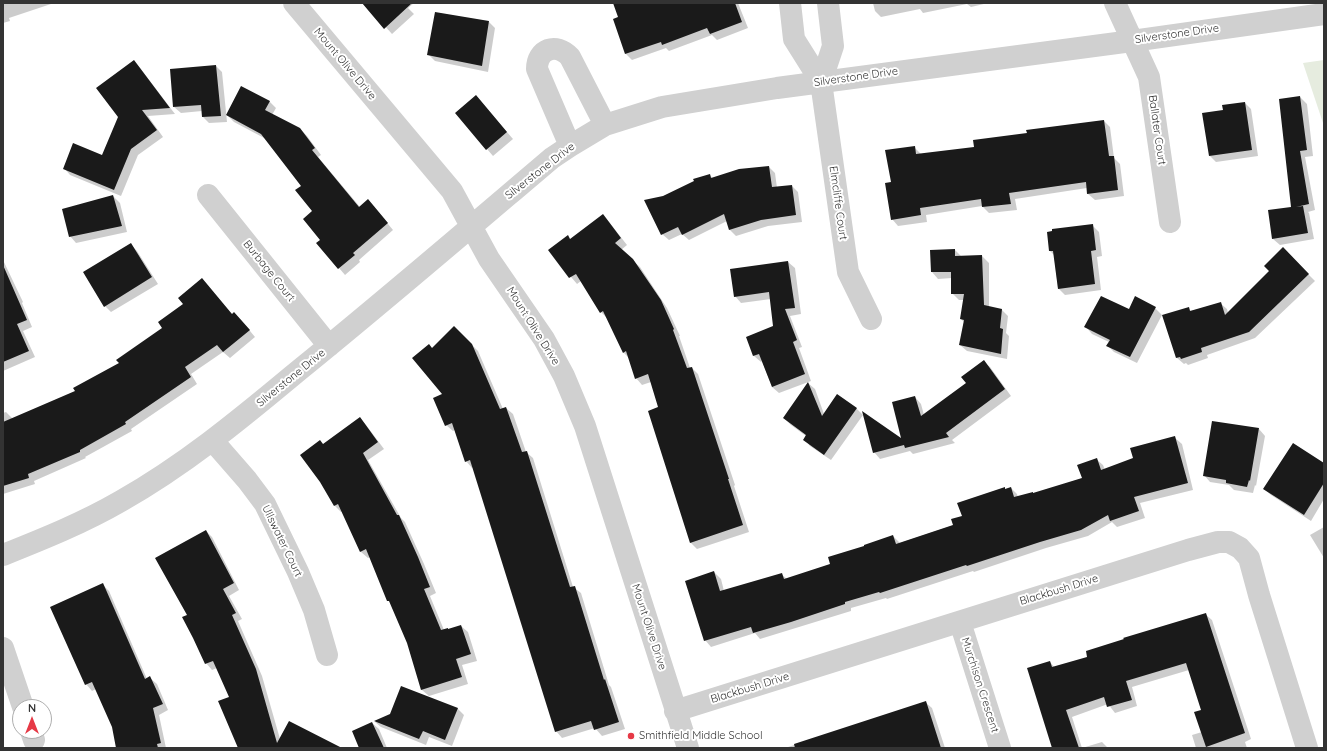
<!DOCTYPE html>
<html>
<head>
<meta charset="utf-8">
<style>
  body { margin:0 }
  #map { position:relative; width:1327px; height:751px; overflow:hidden; background:#fff; font-family:Quicksand,sans-serif }
  canvas { display:block }
  .frame { position:absolute; inset:0; border:4px solid #333; pointer-events:none }
  .north { position:absolute; left:12px; top:699px; width:40px; height:40px; box-sizing:border-box; background:#fff; border:1px solid #adadad; border-radius:50%; rotate:0deg; font-size:11px; font-weight:700; line-height:16px; text-align:center; color:#333 }
  .north::after { content:''; display:block; margin:auto; width:14px; height:18px; background:#e63946; clip-path:polygon(50% 0,100% 100%,50% 72%,0 100%) }
</style>
</head>
<body>
<div id="map">
<canvas width="1327" height="751"></canvas>
<div class="frame"></div>
<div class="north">N</div>
</div>
<script>
const context = document.querySelector('canvas').getContext('2d');
context.lineJoin = 'round';
function fillPath(path, color) { context.fillStyle = color; context.fill(path, 'evenodd'); }
function trace(path, color, width, dash) { context.strokeStyle = color; context.lineWidth = width; context.lineCap = dash ? 'butt' : 'round'; context.setLineDash(dash || []); context.stroke(path); }
function label(font, color, halo, rows, align = 'center') {
  context.font = font + ' Quicksand,sans-serif'; context.lineWidth = 4; context.setLineDash([]); context.textBaseline = 'middle'; context.strokeStyle = halo; context.fillStyle = color; for (const [text, x, y, turn = 0] of rows) {
    context.save(); context.translate(x, y); context.rotate((+turn || 0) * Math.PI / 180); context.textAlign = isNaN(turn) ? turn : align; if (halo) context.strokeText(text, 0, 0); context.fillText(text, 0, 0); context.restore();
  }
}
fillPath(new Path2D(`
  M 1324,60 L 1324,126 L 1303,63 Z`), '#e6ecdf');
fillPath(new Path2D(`
  M 3,3 L 54,3 L 9,18 L 10,21 L 3,23 Z
  M 364,3 L 414,3 L 408,8 L 414,14 L 392,34 Z
  M 614,3 L 738,3 L 748,28 L 717,40 L 712,35 L 669,51 L 666,48 L 632,60 L 626,54 L 614,20 L 619,17 Z
  M 873,3 L 988,3 L 971,7 L 967,4 L 923,13 L 920,9 L 881,17 L 875,11 Z
  M 489,22 L 495,28 L 488,72 L 435,61 L 428,54 Z
  M 134,61 L 140,68 L 175,114 L 148,116 L 163,137 L 138,155 L 121,196 L 70,175 L 64,168 L 103,156 L 119,117 Z
  M 216,66 L 222,72 L 227,122 L 209,123 L 203,117 L 202,111 L 181,113 L 174,107 Z
  M 1300,97 L 1307,104 L 1313,156 L 1305,157 L 1315,210 L 1308,212 L 1309,213 L 1314,239 L 1280,245 L 1273,239 L 1292,208 Z
  M 269,101 L 276,108 L 272,115 L 300,129 L 307,136 L 321,155 L 318,157 L 360,207 L 374,207 L 393,230 L 359,260 L 360,262 L 345,275 L 339,268 L 322,240 L 314,211 L 302,186 L 266,139 L 234,122 L 227,115 Z
  M 482,103 L 513,139 L 493,156 L 456,113 Z
  M 1245,103 L 1251,109 L 1258,156 L 1216,162 L 1209,155 L 1224,111 Z
  M 1104,121 L 1110,127 L 1114,158 L 1120,164 L 1124,196 L 1095,200 L 1088,194 L 1087,188 L 1015,199 L 1017,210 L 989,213 L 982,206 L 926,215 L 927,222 L 898,226 L 892,219 L 892,183 L 914,147 L 921,154 L 975,148 L 1028,134 Z
  M 769,167 L 775,173 L 777,188 L 792,186 L 798,192 L 802,222 L 768,226 L 736,236 L 730,230 L 727,221 L 689,240 L 682,234 L 669,240 L 662,234 L 663,197 L 710,175 L 713,179 Z
  M 113,196 L 120,203 L 127,232 L 76,243 L 70,236 Z
  M 603,215 L 609,222 L 627,245 L 621,250 L 640,267 L 667,308 L 680,336 L 679,336 L 690,368 L 692,368 L 698,374 L 735,485 L 734,486 L 749,532 L 697,549 L 691,543 L 660,407 L 651,382 L 642,385 L 636,378 L 630,359 L 624,353 L 607,318 L 601,312 L 581,281 L 577,284 L 549,251 L 571,240 Z
  M 1092,225 L 1099,232 L 1102,256 L 1097,257 L 1101,290 L 1065,295 L 1058,288 L 1054,255 L 1050,251 Z
  M 130,244 L 137,251 L 158,284 L 111,312 L 105,306 Z
  M 1283,249 L 1315,281 L 1255,338 L 1207,355 L 1208,358 L 1188,365 L 1186,363 L 1184,364 L 1177,358 L 1188,308 L 1191,311 L 1220,303 L 1227,309 L 1228,313 L 1270,271 Z
  M 955,250 L 962,257 L 982,256 L 989,263 L 989,307 L 1002,310 L 1008,316 L 1006,333 L 1009,336 L 1007,359 L 967,351 L 960,345 L 964,322 L 961,319 L 964,300 L 959,300 L 952,293 L 952,278 L 938,279 L 932,272 L 931,251 Z
  M 3,260 L 23,302 L 22,303 L 32,327 L 23,331 L 35,357 L 3,371 Z
  M 788,262 L 795,268 L 801,314 L 790,316 L 802,347 L 799,348 L 811,381 L 779,393 L 772,387 L 762,361 L 761,362 L 754,356 L 747,337 L 775,326 L 771,299 L 741,303 L 735,296 Z
  M 1155,308 L 1162,315 L 1137,363 L 1114,352 L 1107,345 L 1109,342 L 1092,334 L 1086,327 L 1129,311 Z
  M 232,315 L 241,320 L 255,337 L 230,358 L 223,352 L 191,374 L 197,384 L 131,429 L 132,431 L 85,457 L 86,458 L 34,481 L 35,484 L 3,494 L 3,413 L 6,412 L 13,419 L 76,392 Z
  M 454,327 L 478,351 L 503,409 L 506,408 L 513,414 L 526,452 L 533,458 L 573,587 L 581,593 L 609,685 L 611,687 L 625,729 L 602,736 L 595,728 L 562,738 L 556,731 L 473,467 L 472,468 L 466,461 L 455,430 L 453,431 L 446,425 L 443,395 L 432,349 Z
  M 983,361 L 990,367 L 1011,396 L 952,440 L 955,443 L 913,454 L 910,451 L 880,459 L 874,452 L 903,440 L 915,397 L 921,404 L 924,415 L 967,383 Z
  M 808,383 L 815,389 L 824,414 L 856,408 L 863,415 L 831,460 L 810,446 L 804,439 L 806,436 L 791,425 L 784,418 Z
  M 360,418 L 366,425 L 384,449 L 368,460 L 401,518 L 405,522 L 424,564 L 436,593 L 430,596 L 444,630 L 448,630 L 461,626 L 468,632 L 477,661 L 462,665 L 468,684 L 429,696 L 422,690 L 408,643 L 370,557 L 368,558 L 361,552 L 343,511 L 341,512 L 335,506 L 321,481 L 323,445 Z
  M 1259,429 L 1265,436 L 1256,486 L 1255,485 L 1253,493 L 1234,490 L 1229,485 L 1210,482 L 1204,475 Z
  M 1175,438 L 1182,444 L 1193,490 L 1140,503 L 1145,518 L 1117,527 L 1112,522 L 1088,536 L 1046,548 L 974,572 L 973,571 L 887,599 L 886,598 L 851,608 L 851,611 L 760,639 L 755,633 L 711,647 L 705,640 L 714,572 L 721,579 L 724,591 L 781,574 L 787,579 L 831,564 L 865,547 L 893,536 L 900,543 L 954,525 L 963,516 L 1005,490 L 1011,488 L 1017,494 L 1018,497 L 1034,494 L 1083,478 L 1096,459 L 1103,465 L 1105,470 L 1134,459 Z
  M 1324,464 L 1324,499 L 1311,521 L 1271,495 L 1264,489 Z
  M 1324,527 L 1324,558 L 1310,535 Z
  M 206,531 L 212,537 L 239,590 L 229,596 L 242,619 L 238,621 L 262,676 L 280,739 L 340,748 L 239,748 L 231,698 L 217,668 L 212,670 L 206,663 L 188,615 Z
  M 102,584 L 109,591 L 147,679 L 150,678 L 157,684 L 168,710 L 159,715 L 166,748 L 117,748 L 113,727 L 96,689 L 92,691 L 86,684 Z
  M 1205,614 L 1212,620 L 1251,739 L 1245,742 L 1247,748 L 1196,748 L 1192,735 L 1202,732 L 1202,711 L 1189,670 L 1132,687 L 1137,706 L 1115,713 L 1108,704 L 1072,717 L 1082,748 L 1102,742 L 1108,748 L 1054,748 L 1050,662 L 1055,668 L 1089,657 Z
  M 925,702 L 932,708 L 945,748 L 785,748 Z
  M 458,709 L 464,715 L 452,746 L 429,737 L 426,745 L 381,727 L 375,722 L 391,715 Z
  M 372,723 L 379,729 L 387,748 L 360,748 Z`), '#0003');
fillPath(new Path2D(`
  M 362,3 L 412,3 L 384,29 Z
  M 613,3 L 735,3 L 742,22 L 710,34 L 707,28 L 662,45 L 661,42 L 625,54 L 613,19 L 618,17 Z
  M 435,12 L 489,21 L 482,66 L 427,55 Z
  M 134,60 L 170,108 L 142,110 L 157,130 L 131,149 L 114,190 L 63,169 L 73,143 L 102,155 L 118,117 L 96,88 Z
  M 216,65 L 221,116 L 202,117 L 201,105 L 173,107 L 170,69 Z
  M 241,86 L 270,101 L 265,110 L 300,128 L 315,148 L 312,150 L 359,207 L 368,199 L 388,223 L 353,253 L 355,255 L 338,269 L 316,243 L 320,240 L 303,219 L 312,211 L 295,190 L 301,186 L 261,134 L 226,115 Z
  M 476,95 L 507,132 L 486,150 L 455,113 Z
  M 1300,96 L 1307,150 L 1300,151 L 1309,204 L 1296,207 L 1303,206 L 1308,233 L 1272,239 L 1268,210 L 1291,207 L 1279,99 Z
  M 1245,102 L 1252,150 L 1209,156 L 1202,113 L 1223,110 L 1222,105 Z
  M 1104,120 L 1109,156 L 1114,156 L 1118,190 L 1087,194 L 1086,182 L 1009,193 L 1011,204 L 982,207 L 981,199 L 920,208 L 921,215 L 891,220 L 885,183 L 891,182 L 885,150 L 915,146 L 916,154 L 974,147 L 973,140 L 1027,133 L 1026,130 Z
  M 769,166 L 772,187 L 792,185 L 796,215 L 761,220 L 729,230 L 724,214 L 682,235 L 678,227 L 661,235 L 644,200 L 663,196 L 694,181 L 693,179 L 710,174 L 711,178 L 739,169 Z
  M 113,195 L 122,226 L 69,237 L 62,209 Z
  M 603,214 L 621,238 L 615,243 L 633,259 L 661,300 L 674,329 L 673,330 L 687,368 L 692,367 L 729,479 L 728,479 L 743,525 L 690,543 L 648,411 L 658,407 L 648,374 L 635,379 L 626,351 L 623,353 L 603,311 L 600,313 L 576,274 L 569,278 L 548,250 L 568,235 L 570,239 Z
  M 1093,224 L 1096,250 L 1091,251 L 1095,284 L 1058,289 L 1053,251 L 1049,251 L 1047,232 L 1052,231 L 1052,229 Z
  M 131,243 L 152,277 L 104,307 L 83,272 Z
  M 1283,247 L 1309,274 L 1249,332 L 1201,348 L 1202,352 L 1181,359 L 1180,357 L 1176,358 L 1162,315 L 1189,307 L 1190,311 L 1221,302 L 1225,315 L 1269,271 L 1264,266 Z
  M 955,249 L 955,256 L 982,255 L 984,305 L 1002,309 L 1000,328 L 1003,329 L 1001,354 L 959,345 L 964,320 L 960,319 L 964,294 L 951,294 L 951,272 L 931,272 L 930,250 Z
  M 788,261 L 795,308 L 785,309 L 797,340 L 793,342 L 805,374 L 772,387 L 759,354 L 753,356 L 746,337 L 773,326 L 769,292 L 734,297 L 730,269 Z
  M 3,265 L 27,320 L 17,324 L 29,351 L 3,362 Z
  M 202,278 L 232,314 L 234,312 L 250,330 L 223,352 L 217,345 L 185,367 L 191,377 L 125,422 L 126,424 L 80,450 L 80,452 L 28,474 L 29,478 L 3,486 L 3,422 L 75,391 L 73,388 L 119,363 L 116,360 L 162,328 L 158,322 L 183,304 L 178,298 Z
  M 1101,296 L 1129,309 L 1135,296 L 1156,307 L 1130,357 L 1106,346 L 1110,340 L 1084,327 Z
  M 454,326 L 472,344 L 500,409 L 506,407 L 522,452 L 527,451 L 570,587 L 575,586 L 604,680 L 605,679 L 619,722 L 594,730 L 591,721 L 555,732 L 470,460 L 465,462 L 452,423 L 445,426 L 433,398 L 442,394 L 412,358 L 429,344 L 432,348 Z
  M 984,360 L 1005,389 L 946,433 L 949,437 L 905,448 L 904,445 L 873,453 L 862,411 L 901,438 L 892,402 L 915,396 L 921,416 L 966,383 L 961,377 Z
  M 808,382 L 822,416 L 837,394 L 857,408 L 824,455 L 803,440 L 806,435 L 783,418 Z
  M 360,417 L 378,442 L 363,453 L 397,515 L 399,515 L 418,557 L 430,587 L 424,589 L 441,630 L 448,628 L 448,629 L 461,625 L 471,654 L 456,659 L 462,677 L 421,690 L 407,643 L 389,601 L 387,601 L 366,549 L 360,552 L 338,504 L 334,506 L 320,482 L 300,455 L 320,440 L 323,444 Z
  M 1212,421 L 1259,428 L 1250,481 L 1249,480 L 1247,487 L 1226,483 L 1226,480 L 1203,476 Z
  M 1175,436 L 1188,483 L 1134,497 L 1139,511 L 1110,521 L 1108,515 L 1081,530 L 1040,542 L 967,566 L 966,565 L 880,593 L 879,592 L 845,602 L 845,604 L 791,622 L 753,633 L 751,627 L 704,641 L 685,581 L 714,571 L 720,591 L 782,573 L 784,579 L 830,564 L 828,557 L 864,546 L 864,545 L 893,535 L 896,544 L 953,525 L 951,519 L 962,516 L 957,503 L 1005,487 L 1005,489 L 1011,487 L 1014,497 L 1033,492 L 1033,493 L 1082,478 L 1077,465 L 1097,458 L 1101,470 L 1133,458 L 1130,448 Z
  M 1293,443 L 1324,463 L 1324,483 L 1304,515 L 1263,489 Z
  M 206,530 L 234,583 L 223,589 L 236,613 L 232,615 L 256,669 L 277,743 L 289,721 L 342,748 L 238,748 L 218,701 L 229,697 L 213,661 L 205,664 L 193,638 L 182,617 L 187,615 L 155,558 Z
  M 103,583 L 145,679 L 150,676 L 163,704 L 153,708 L 161,743 L 157,744 L 158,748 L 116,748 L 112,727 L 92,682 L 85,685 L 50,607 Z
  M 1206,613 L 1245,733 L 1206,747 L 1194,712 L 1201,710 L 1186,663 L 1126,681 L 1132,700 L 1107,707 L 1104,697 L 1066,710 L 1079,748 L 1052,748 L 1027,668 L 1050,661 L 1052,667 L 1087,657 L 1086,651 L 1124,639 L 1123,638 Z
  M 401,686 L 458,708 L 445,740 L 423,731 L 419,739 L 374,721 L 390,714 Z
  M 926,701 L 941,748 L 795,748 L 794,744 Z
  M 372,722 L 384,748 L 359,748 L 352,731 Z`), '#1a1a1a');
trace(new Path2D(`
  M 294,3 L 452,191 L 489,259 L 544,339 L 564,376 L 585,426 L 688,748
  M 790,3 L 794,39 L 821,82 L 833,46 L 828,3
  M 1115,3 L 1149,77 L 1170,222
  M 821,82 L 848,272 L 871,319
  M 570,146 L 537,69 C 537,49 556,42 570,57 L 605,125
  M 208,195 L 329,346
  M 213,441 L 247,480 L 265,504 L 298,572 L 314,610 L 327,655
  M 3,555 C 43,539 83,523 121,501 C 183,466 238,421 292,376 C 380,305 466,231 552,158 L 570,146 L 605,125 L 662,107 L 777,88 L 1132,41 L 1324,14
  M 960,622 L 1000,748
  M 3,648 L 23,707
  M 675,711 L 1188,550 L 1218,542 L 1229,542 L 1240,548 L 1249,558 L 1259,595 L 1307,748
  M 31,731 L 34,740`), '#d0d0d0', 22);
for (const [x, y, r, color] of [
  [631,736,4,"#e63946"]
]) { const dot = new Path2D(); dot.arc(x, y, r, 0, 2 * Math.PI); context.fillStyle = color; context.fill(dot); trace(dot, '#fff', 1.5); }
label('11px', '#333', '#fff', [
  ["Silverstone Drive",1177,34,-8],
  ["Mount Olive Drive",345,64,50],
  ["Silverstone Drive",856,77,-8],
  ["Ballater Court",1157,130,82],
  ["Silverstone Drive",540,171,-38],
  ["Elmcliffe Court",838,203,82],
  ["Burbage Court",269,271,51],
  ["Mount Olive Drive",533,326,58],
  ["Silverstone Drive",291,378,-39],
  ["Ullswater Court",282,541,64],
  ["Blackbush Drive",1059,590,-17],
  ["Mount Olive Drive",649,627,72],
  ["Murchison Crescent",980,685,72],
  ["Blackbush Drive",750,688,-17]
]);
label('11px', '#333', '#fff', [
  ["Smithfield Middle School",639,736]
], 'left');
</script>
</body>
</html>
